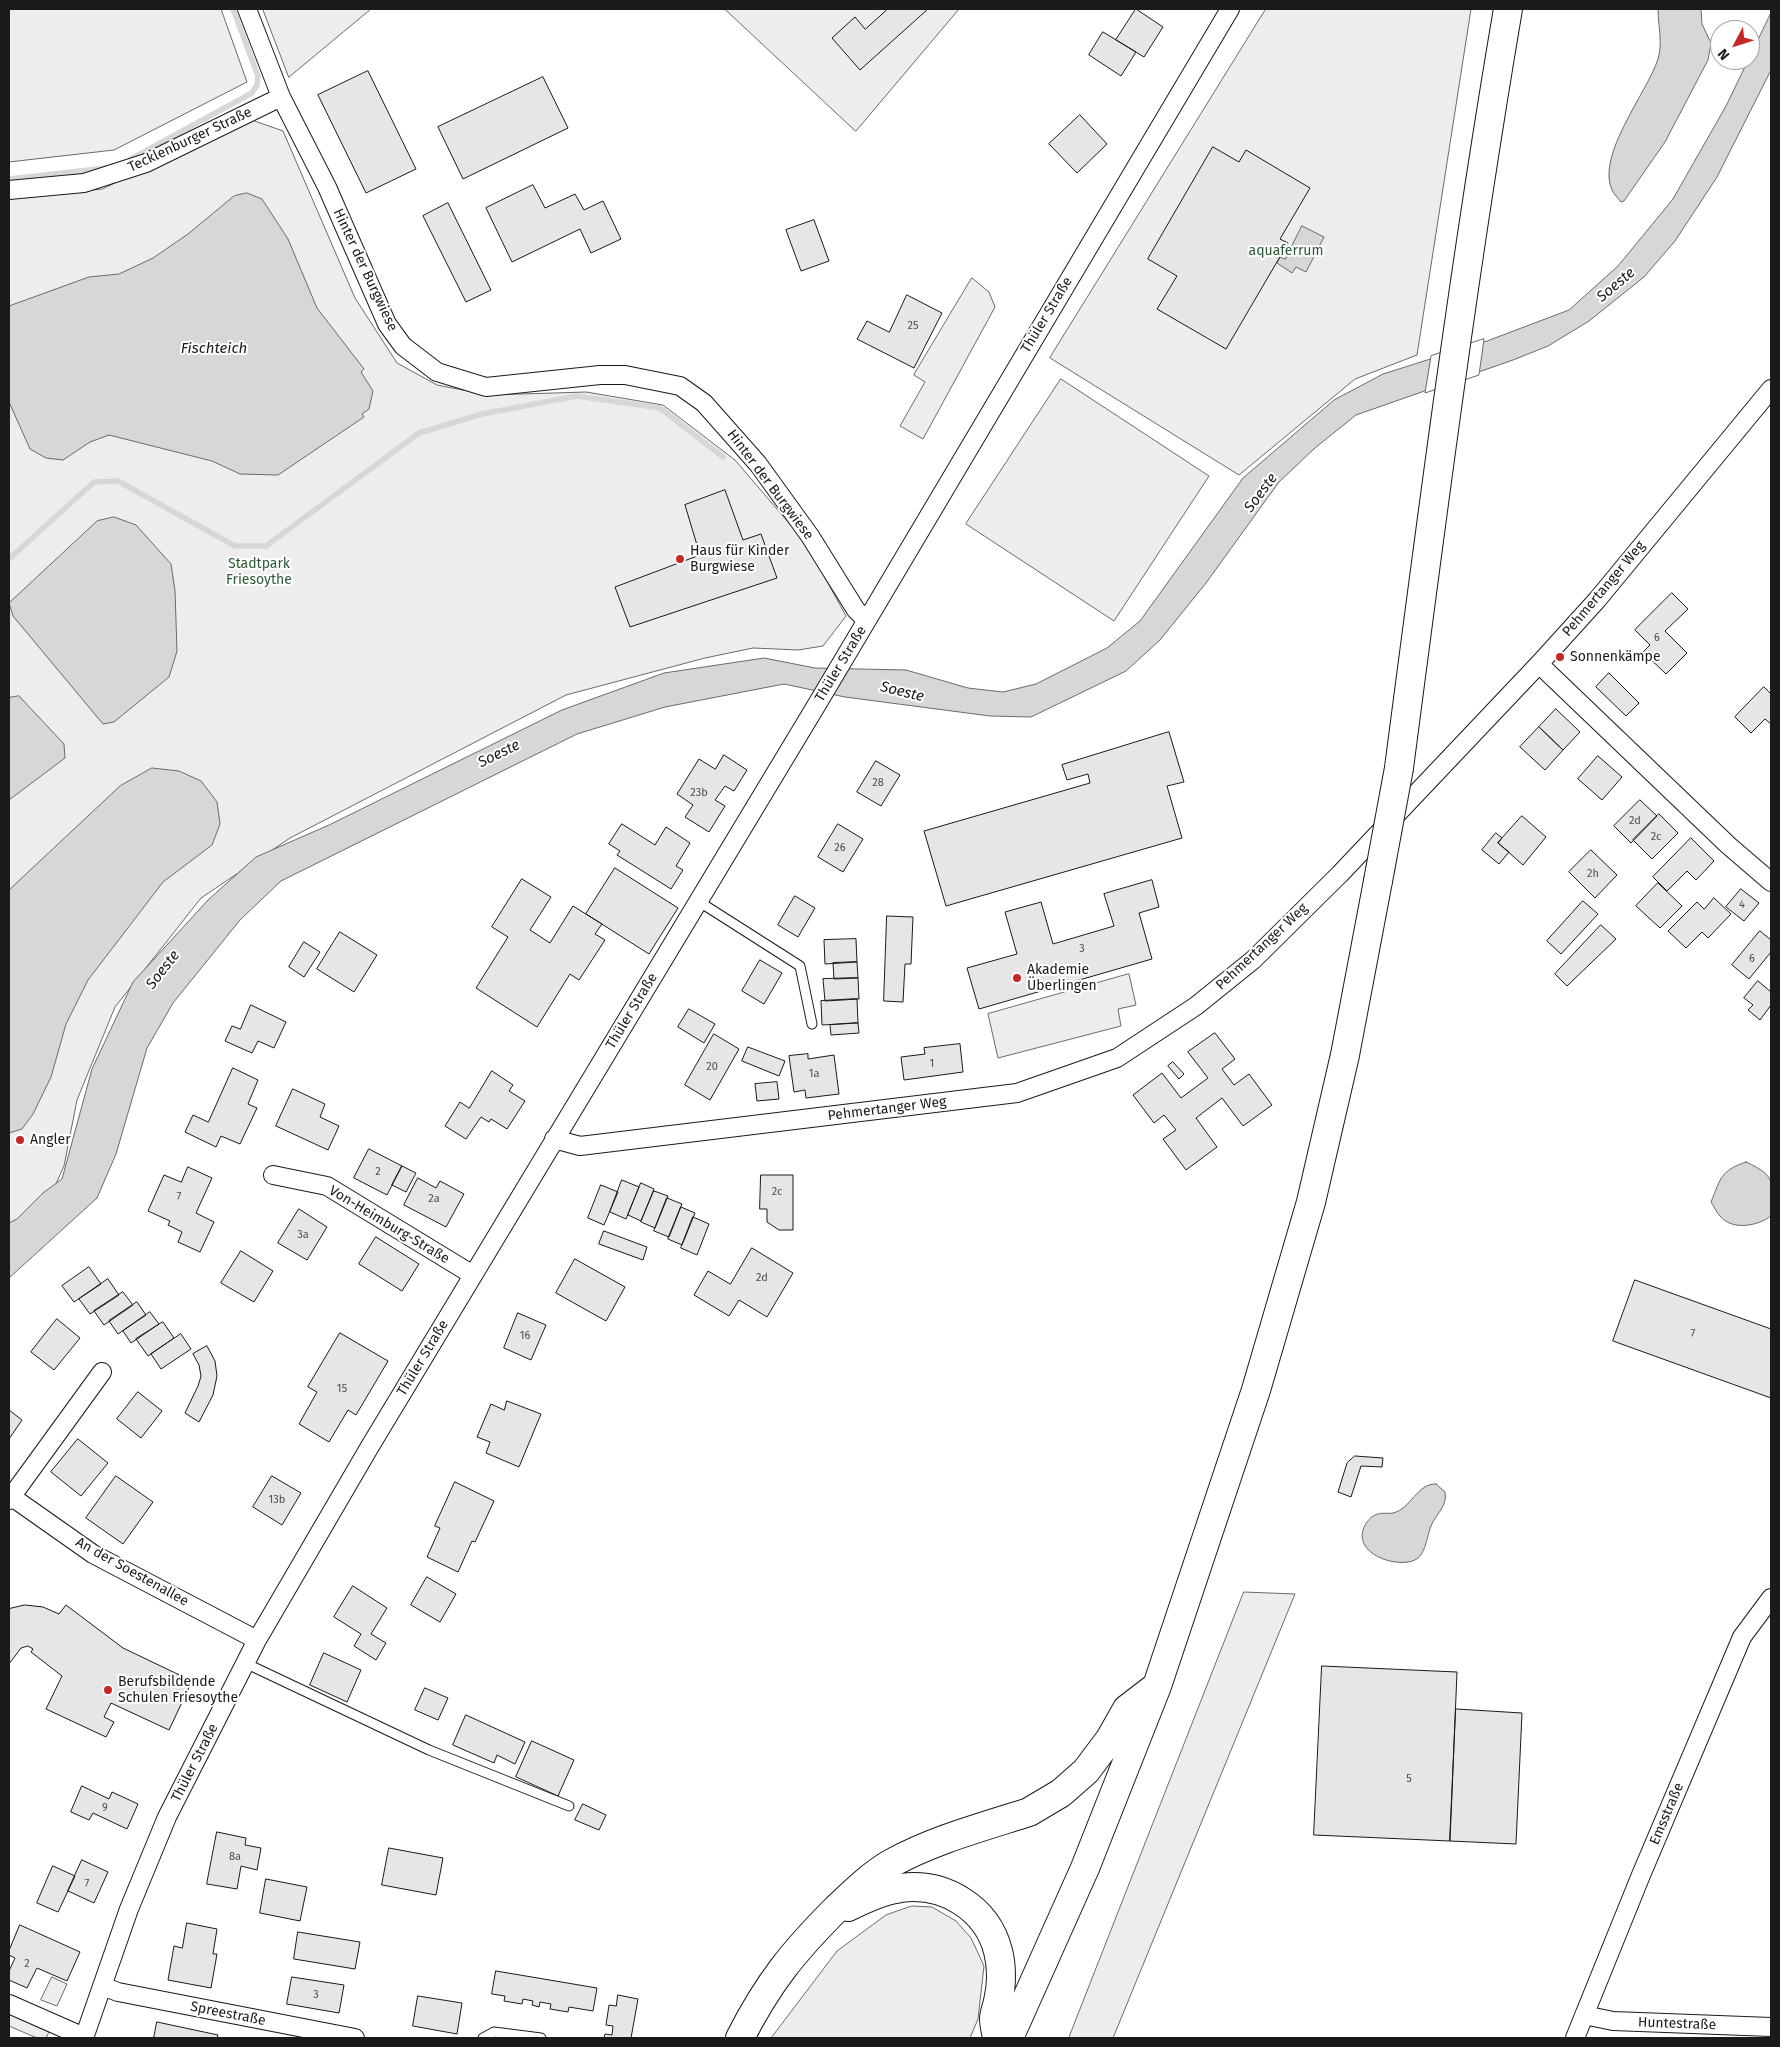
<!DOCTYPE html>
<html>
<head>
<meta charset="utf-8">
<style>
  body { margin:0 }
  #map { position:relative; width:1780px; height:2047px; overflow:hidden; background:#fff; font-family:"Fira Sans",sans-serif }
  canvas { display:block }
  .frame { position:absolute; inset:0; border:10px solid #1a1a1a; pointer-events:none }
  .north { position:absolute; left:1710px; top:20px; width:50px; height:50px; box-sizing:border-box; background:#fff; border:1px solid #a3a3a3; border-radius:50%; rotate:230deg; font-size:14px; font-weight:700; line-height:20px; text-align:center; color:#1a1a1a }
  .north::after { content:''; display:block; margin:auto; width:18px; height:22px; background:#c62828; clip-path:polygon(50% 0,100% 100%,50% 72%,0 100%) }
</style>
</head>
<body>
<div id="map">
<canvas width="1780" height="2047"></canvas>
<div class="frame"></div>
<div class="north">N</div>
</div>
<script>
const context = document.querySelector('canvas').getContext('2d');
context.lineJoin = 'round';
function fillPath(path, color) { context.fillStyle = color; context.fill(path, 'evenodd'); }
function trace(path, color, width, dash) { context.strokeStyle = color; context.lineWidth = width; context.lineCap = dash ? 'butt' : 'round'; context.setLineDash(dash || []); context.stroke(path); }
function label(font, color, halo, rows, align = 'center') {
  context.font = font + ' "Fira Sans",sans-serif'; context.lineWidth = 4; context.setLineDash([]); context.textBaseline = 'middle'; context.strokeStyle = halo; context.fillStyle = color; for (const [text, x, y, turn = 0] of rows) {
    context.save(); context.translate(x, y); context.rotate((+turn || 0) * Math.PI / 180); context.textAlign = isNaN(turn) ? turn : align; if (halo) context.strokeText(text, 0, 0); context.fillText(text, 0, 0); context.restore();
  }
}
const built = new Path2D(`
  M 9,9 L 221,9 L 247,82 L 114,150 L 9,162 Z
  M 263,9 L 371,9 L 289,77 Z
  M 725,9 L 959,9 L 856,131 Z
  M 1266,9 L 1471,9 L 1417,355 L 1355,379 L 1239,475 L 1050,358 Z
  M 249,119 L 283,131 L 355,298 L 397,363 L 437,385 L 489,395 L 586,392 L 663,405 L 735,460 L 806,543 L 846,616 L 823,646 L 798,650 L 753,648 L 705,658 L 566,695 L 290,838 L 201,898 L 115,1007 L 77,1100 L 64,1166 L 45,1208 L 9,1239 L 9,199 L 102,189 Z
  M 972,278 L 989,292 L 995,307 L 923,439 L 900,426 L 925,382 L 914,375 Z
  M 1061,379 L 1209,476 L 1114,621 L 966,524 Z
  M 1129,974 L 1136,1005 L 1118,1009 L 1121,1026 L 998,1058 L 988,1014 Z
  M 1244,1592 L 1295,1594 L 1113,2038 L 1069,2038 Z
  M 912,1906 L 932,1907 L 956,1921 L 971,1938 L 984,1966 L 978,2019 L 970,2038 L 771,2038 L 837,1951 L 886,1915 Z
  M 52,1977 L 67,1984 L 57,2006 L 41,2000 Z
  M 9,2014 L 49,2032 L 46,2038 L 37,2038 L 9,2026 Z`);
fillPath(built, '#ededed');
trace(built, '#6a6a6a', 1);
const water = new Path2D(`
  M 1658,9 L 1701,9 L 1702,24 L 1711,43 L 1708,60 L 1665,142 L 1624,201 L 1621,202 C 1618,198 1614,194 1612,190 C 1596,155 1647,93 1658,59 C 1663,43 1658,25 1658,9 Z
  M 1771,13 L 1771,70 L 1717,177 L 1675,241 L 1644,277 L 1589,321 L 1548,346 L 1513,360 L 1356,415 L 1315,448 L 1279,482 L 1206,583 L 1160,640 L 1126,671 L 1031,717 L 990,716 L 845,697 L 784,684 L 665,707 L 577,734 L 281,881 L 240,920 L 173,1003 L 147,1048 L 116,1154 L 97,1198 L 9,1278 L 9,1223 L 17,1219 L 43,1193 L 62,1179 L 92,1069 L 133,982 L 208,900 L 256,857 L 329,825 L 562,710 L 664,673 L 764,658 L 815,668 L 906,670 L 968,688 L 1003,692 L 1036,684 L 1107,648 L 1140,621 L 1243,478 L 1334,400 L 1383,374 L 1487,341 L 1569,310 L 1618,266 L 1673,199 L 1726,106 Z
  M 247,193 L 262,199 L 288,239 L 317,308 L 364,369 L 361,372 L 373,391 L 369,409 L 362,414 L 364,417 L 278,475 L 240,474 L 212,461 L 109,435 L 90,442 L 63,460 L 46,458 L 30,449 L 9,402 L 9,306 L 89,277 L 119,274 L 153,258 L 188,234 L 234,196 Z
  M 1302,226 L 1324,237 L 1306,272 L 1296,267 L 1292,273 L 1277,263 L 1280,257 L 1285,259 Z
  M 114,517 L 136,525 L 171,564 L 175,591 L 177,651 L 169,677 L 114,722 L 103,724 L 13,616 L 9,603 L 97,521 Z
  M 19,696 L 64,744 L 65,758 L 9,800 L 9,698 Z
  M 152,768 L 179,771 L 201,781 L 217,802 L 220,824 L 212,845 L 163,882 L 88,980 L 66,1024 L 51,1077 L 33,1114 L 22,1129 L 9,1133 L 9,890 L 120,786 Z
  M 1746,1162 C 1779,1177 1771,1183 1771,1216 C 1758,1226 1732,1231 1720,1216 C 1716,1212 1714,1206 1711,1202 C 1721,1178 1720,1171 1746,1162 Z
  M 1436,1484 L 1445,1492 C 1448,1506 1435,1515 1431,1526 C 1427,1536 1426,1551 1418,1558 C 1404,1570 1355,1557 1363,1530 C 1365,1524 1369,1518 1375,1515 C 1381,1512 1387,1514 1393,1513 C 1411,1509 1417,1483 1436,1484 Z`);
fillPath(water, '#d7d7d7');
trace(water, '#6a6a6a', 1);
const pier = new Path2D(`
  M 1484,339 L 1479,375 L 1425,393 L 1431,356 Z`);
fillPath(pier, '#fff');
trace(pier, '#6a6a6a', 1);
trace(new Path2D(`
  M 131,159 L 252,93 L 257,85 L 258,76 L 233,9
  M 9,179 L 106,168
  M 9,559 L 94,482 L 118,481 L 235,546 L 266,546 L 419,433 L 482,414 L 577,396 L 660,408 L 723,457`), '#d7d7d7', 5.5);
const building = new Path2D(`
  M 888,9 L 928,9 L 860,70 L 832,38 L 855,17 L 865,29 Z
  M 1136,9 L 1163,27 L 1144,57 L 1116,40 Z
  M 1103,32 L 1136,52 L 1121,76 L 1089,55 Z
  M 368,71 L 416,169 L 366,193 L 318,95 Z
  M 543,77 L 568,128 L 463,179 L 438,127 Z
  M 1080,115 L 1107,144 L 1077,173 L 1049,144 Z
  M 1213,147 L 1239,162 L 1246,150 L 1310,188 L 1280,239 L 1288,243 L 1226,349 L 1157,309 L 1177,276 L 1148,259 Z
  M 533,185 L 545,208 L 575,194 L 584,210 L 603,201 L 621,239 L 591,253 L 580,229 L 512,262 L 486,208 Z
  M 448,203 L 491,290 L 466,302 L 423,216 Z
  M 814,220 L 829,261 L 801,271 L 786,230 Z
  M 907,295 L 942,313 L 914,368 L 857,339 L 867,321 L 889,332 Z
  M 725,490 L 743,540 L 761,534 L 777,578 L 630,627 L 615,587 L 700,555 L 685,505 Z
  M 1672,593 L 1688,609 L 1665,631 L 1687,653 L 1666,674 L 1643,652 L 1650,645 L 1635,630 Z
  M 1609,673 L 1639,703 L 1626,716 L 1596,687 Z
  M 1764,687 L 1771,694 L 1771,724 L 1765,719 L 1751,733 L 1735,717 Z
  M 1556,709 L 1580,732 L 1563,750 L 1539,727 Z
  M 1539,727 L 1563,750 L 1545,770 L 1520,747 Z
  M 1169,732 L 1184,782 L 1167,786 L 1182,838 L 946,906 L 924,831 L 1090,783 L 1088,774 L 1067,780 L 1062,765 Z
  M 724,755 L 747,770 L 734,791 L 725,786 L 715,800 L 725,806 L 709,832 L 685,817 L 693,805 L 677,794 L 699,759 L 715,769 Z
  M 1598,756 L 1622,777 L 1602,800 L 1578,779 Z
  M 876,761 L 900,775 L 881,806 L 857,792 Z
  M 1640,800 L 1657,816 L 1631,843 L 1614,826 Z
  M 1659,814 L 1678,833 L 1652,859 L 1633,840 Z
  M 1522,816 L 1546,837 L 1523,865 L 1498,843 Z
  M 622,824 L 655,845 L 666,827 L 690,843 L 676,866 L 683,870 L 671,889 L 617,855 L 620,851 L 609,844 Z
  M 838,824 L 863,839 L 843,872 L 818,857 Z
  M 1496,833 L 1502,838 L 1498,843 L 1509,852 L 1499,864 L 1482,850 Z
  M 1691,838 L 1714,861 L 1696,880 L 1687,871 L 1667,891 L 1653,877 Z
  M 1591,850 L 1617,875 L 1595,898 L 1569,872 Z
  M 615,868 L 678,908 L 649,954 L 586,914 Z
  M 522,879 L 551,897 L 530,930 L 550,943 L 573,906 L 602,924 L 595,934 L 605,940 L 579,980 L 570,974 L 537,1027 L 476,988 L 508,937 L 492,927 Z
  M 1152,880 L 1159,907 L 1139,913 L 1152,959 L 979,1009 L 967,968 L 1017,954 L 1005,912 L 1041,902 L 1053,944 L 1114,926 L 1104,894 Z
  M 1658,883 L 1682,906 L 1660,928 L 1636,906 Z
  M 1741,889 L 1759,903 L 1744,921 L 1726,907 Z
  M 795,896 L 815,908 L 798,937 L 778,925 Z
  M 1714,898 L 1731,914 L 1708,938 L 1702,932 L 1686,948 L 1668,931 L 1697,902 L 1704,909 Z
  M 1583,901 L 1598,914 L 1561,954 L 1547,941 Z
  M 887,916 L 913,917 L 911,964 L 905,964 L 903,1002 L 884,1001 Z
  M 1601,925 L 1616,939 L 1567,986 L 1555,974 Z
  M 1760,931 L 1771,940 L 1771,952 L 1749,979 L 1732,965 Z
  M 340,932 L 377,955 L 354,992 L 317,969 Z
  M 856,939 L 857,962 L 825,964 L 824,940 Z
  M 304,942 L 320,952 L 304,977 L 289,967 Z
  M 760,960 L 782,973 L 764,1004 L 742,991 Z
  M 857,962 L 858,978 L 834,979 L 833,963 Z
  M 858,978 L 859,999 L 825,1001 L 823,979 Z
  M 1758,981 L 1771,992 L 1771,1005 L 1760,1020 L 1748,1010 L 1753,1005 L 1744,998 Z
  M 857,999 L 858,1023 L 822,1025 L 821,1001 Z
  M 251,1005 L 286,1022 L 274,1048 L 258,1041 L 252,1053 L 225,1041 L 232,1026 L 240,1029 Z
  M 689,1009 L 715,1024 L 704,1043 L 678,1027 Z
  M 858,1023 L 859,1033 L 831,1035 L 830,1025 Z
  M 1215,1033 L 1235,1059 L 1222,1069 L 1234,1085 L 1249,1074 L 1272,1105 L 1243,1126 L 1222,1098 L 1196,1118 L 1217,1147 L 1186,1170 L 1163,1139 L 1176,1130 L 1164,1115 L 1154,1123 L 1133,1095 L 1162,1073 L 1181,1098 L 1208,1078 L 1188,1052 Z
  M 714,1034 L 739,1049 L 710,1100 L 685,1085 Z
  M 960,1044 L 963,1072 L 904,1080 L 901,1057 L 925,1054 L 924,1048 Z
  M 748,1047 L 785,1061 L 779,1076 L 742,1061 Z
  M 808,1054 L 808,1059 L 834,1055 L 839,1094 L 806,1098 L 805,1090 L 794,1092 L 789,1056 Z
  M 1173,1062 L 1184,1074 L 1179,1079 L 1168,1066 Z
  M 233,1068 L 258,1080 L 248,1104 L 257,1108 L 240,1144 L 221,1136 L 216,1147 L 185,1132 L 193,1115 L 208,1122 Z
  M 492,1071 L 513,1085 L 509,1091 L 525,1101 L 507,1129 L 491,1119 L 489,1122 L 481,1117 L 466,1139 L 445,1126 L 460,1102 L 469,1108 Z
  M 777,1082 L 779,1099 L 757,1101 L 755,1084 Z
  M 293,1089 L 325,1104 L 320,1117 L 339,1126 L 328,1150 L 276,1126 Z
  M 369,1149 L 402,1166 L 387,1195 L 354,1178 Z
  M 402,1166 L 416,1173 L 406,1192 L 392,1185 Z
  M 188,1167 L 212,1178 L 196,1213 L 214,1222 L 200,1252 L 178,1242 L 182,1232 L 168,1225 L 170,1221 L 148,1211 L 164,1175 L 181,1182 Z
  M 761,1175 L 793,1175 L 793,1230 L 779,1230 L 767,1222 L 767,1209 L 760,1209 Z
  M 418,1178 L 436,1188 L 440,1181 L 464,1194 L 446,1227 L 404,1205 Z
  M 622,1180 L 639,1187 L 626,1219 L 610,1212 Z
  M 641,1183 L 654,1189 L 641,1221 L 628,1215 Z
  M 601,1185 L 618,1192 L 604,1225 L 588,1218 Z
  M 654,1191 L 668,1196 L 655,1228 L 641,1222 Z
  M 667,1198 L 682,1204 L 669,1237 L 654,1231 Z
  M 681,1207 L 695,1213 L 682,1245 L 668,1239 Z
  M 299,1209 L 327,1227 L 307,1260 L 278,1243 Z
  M 693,1217 L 709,1224 L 697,1255 L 681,1248 Z
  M 604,1231 L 647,1247 L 643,1260 L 599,1244 Z
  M 376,1237 L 419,1264 L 402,1291 L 359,1264 Z
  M 752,1248 L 793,1273 L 767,1317 L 739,1300 L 729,1316 L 694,1295 L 708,1271 L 730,1284 Z
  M 241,1251 L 273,1271 L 254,1302 L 221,1283 Z
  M 575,1259 L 625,1287 L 606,1321 L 556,1293 Z
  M 89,1267 L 101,1284 L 74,1302 L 62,1286 Z
  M 108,1279 L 119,1295 L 90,1314 L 79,1299 Z
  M 1635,1280 L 1771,1329 L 1771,1398 L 1613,1341 Z
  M 123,1292 L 133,1305 L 104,1325 L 94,1311 Z
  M 137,1302 L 146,1315 L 118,1334 L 109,1321 Z
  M 150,1312 L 159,1324 L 131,1343 L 123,1331 Z
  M 518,1313 L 546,1325 L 531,1360 L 504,1348 Z
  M 57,1319 L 80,1338 L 54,1370 L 31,1352 Z
  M 163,1322 L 174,1338 L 148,1356 L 136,1339 Z
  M 340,1333 L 388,1361 L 356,1415 L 348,1410 L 329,1442 L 299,1424 L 317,1392 L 308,1387 Z
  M 181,1334 L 191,1349 L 161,1369 L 151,1354 Z
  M 207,1346 L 215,1361 L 217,1376 L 213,1395 L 199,1422 L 185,1413 L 198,1386 L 201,1376 L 199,1365 L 193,1354 Z
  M 138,1392 L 162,1411 L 141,1438 L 117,1419 Z
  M 507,1401 L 541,1414 L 519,1467 L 486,1453 L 490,1442 L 477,1437 L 491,1404 L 504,1410 Z
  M 9,1410 L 22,1420 L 9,1439 Z
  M 78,1439 L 108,1463 L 81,1496 L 51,1472 Z
  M 1355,1456 L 1383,1458 L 1382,1467 L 1361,1466 L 1351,1497 L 1338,1492 L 1347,1463 Z
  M 116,1476 L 153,1502 L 123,1544 L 86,1518 Z
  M 272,1476 L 301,1493 L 282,1525 L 253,1507 Z
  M 455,1482 L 494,1501 L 475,1542 L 472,1541 L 458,1572 L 427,1557 L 440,1528 L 435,1526 Z
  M 427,1577 L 456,1594 L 440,1622 L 411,1605 Z
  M 353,1586 L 387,1608 L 371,1634 L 386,1643 L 376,1660 L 354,1646 L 361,1634 L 334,1617 Z
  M 25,1605 L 43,1607 L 59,1614 L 66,1605 L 123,1648 L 192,1681 L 169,1730 L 111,1703 L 104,1717 L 114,1722 L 106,1737 L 46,1709 L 62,1676 L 31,1652 L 33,1649 L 28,1646 L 21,1648 L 9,1664 L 9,1609 Z
  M 324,1653 L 361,1670 L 347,1702 L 310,1685 Z
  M 1322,1666 L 1457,1672 L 1450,1841 L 1314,1835 Z
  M 425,1688 L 448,1698 L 438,1720 L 415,1710 Z
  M 1456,1709 L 1522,1713 L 1516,1844 L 1450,1841 Z
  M 466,1715 L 525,1742 L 515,1764 L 497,1755 L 494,1763 L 453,1745 Z
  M 532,1741 L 574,1760 L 558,1796 L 516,1777 Z
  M 82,1786 L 109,1799 L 112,1792 L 138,1804 L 127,1829 L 93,1813 L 89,1820 L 71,1812 Z
  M 583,1804 L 606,1815 L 599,1830 L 575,1820 Z
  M 217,1832 L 246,1838 L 245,1845 L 261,1848 L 257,1870 L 241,1866 L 237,1889 L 207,1884 Z
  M 389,1848 L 443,1858 L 436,1895 L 382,1885 Z
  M 82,1860 L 108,1872 L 94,1903 L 68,1891 Z
  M 53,1866 L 75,1876 L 58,1912 L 37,1903 Z
  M 266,1879 L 307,1887 L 300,1921 L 260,1913 Z
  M 187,1923 L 217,1929 L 213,1954 L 217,1954 L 211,1988 L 168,1980 L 174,1946 L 182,1948 Z
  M 20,1925 L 80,1952 L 67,1981 L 37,1968 L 27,1988 L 9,1980 L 9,1971 L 15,1958 L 9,1955 L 9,1951 Z
  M 298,1932 L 360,1942 L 355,1969 L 294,1959 Z
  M 496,1971 L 597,1988 L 593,2011 L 569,2007 L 568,2012 L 550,2009 L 551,2004 L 540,2002 L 539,2007 L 532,2005 L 533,2001 L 523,1999 L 522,2004 L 504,2001 L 505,1996 L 492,1994 Z
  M 292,1977 L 344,1985 L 339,2013 L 287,2004 Z
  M 618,1995 L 638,1999 L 631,2038 L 604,2038 L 605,2034 L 612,2035 L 613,2026 L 606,2025 L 609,2005 L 616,2006 Z
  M 418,1996 L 462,2003 L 457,2034 L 413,2026 Z
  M 157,2022 L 218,2035 L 217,2038 L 154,2038 Z`);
fillPath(building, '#e6e6e6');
trace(building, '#1a1a1a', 1);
const service = new Path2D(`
  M 698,901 L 800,966 L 812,1024
  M 245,1663 L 429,1750 L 569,1806
  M 483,2038 L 494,2032 L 541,2038`);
const minor = new Path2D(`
  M 247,9 L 281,97 L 327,187 L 387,324 L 403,346 L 437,372 L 486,387 L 600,375 L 625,375 L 680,386 L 704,403 L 758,464 L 810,536 L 856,610 L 866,620
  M 9,190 L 84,183 L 146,163 L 281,97
  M 1539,664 L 1728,845 L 1771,882
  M 554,1139 L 580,1146 L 984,1097 L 1017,1093 L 1117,1058 L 1196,1006 L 1253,960 L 1340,874 L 1539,664 L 1597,600 L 1771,389
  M 273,1175 L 327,1186 L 473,1275
  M 12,1497 L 93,1554 L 257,1640
  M 9,1500 L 102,1372
  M 102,1986 L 118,1992 L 355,2038
  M 9,2004 L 84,2037
  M 1584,2015 L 1613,2021 L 1771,2027
  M 84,2038 L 129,1909 L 167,1817 L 257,1640 L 369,1448 L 816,706 L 1230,9
  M 1575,2038 L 1641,1875 L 1742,1637 L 1771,1598`);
const trunk = new Path2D(`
  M 1399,768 C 1432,515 1465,261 1508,9
  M 848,1907 C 864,1899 883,1890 901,1888 C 944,1882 987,1908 998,1951 C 1002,1966 1002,1986 998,2001 C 997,2007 994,2013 994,2019 C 994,2025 996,2032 997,2038
  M 740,2038 C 768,1983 793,1952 837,1908 C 854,1892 870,1876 890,1864 C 933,1840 982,1827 1029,1812 L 1061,1793 L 1086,1771 L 1110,1739 L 1127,1709 L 1157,1686
  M 1009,2038 L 1085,1868 L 1157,1686 L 1256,1390 L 1311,1202 L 1345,1055 L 1378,881`);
trace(service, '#1a1a1a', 11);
trace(minor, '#1a1a1a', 20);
trace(trunk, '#1a1a1a', 30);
trace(service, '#fff', 9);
trace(minor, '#fff', 18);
trace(trunk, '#fff', 28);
const trunkBridge = new Path2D(`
  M 1378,881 L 1399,768`);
trace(trunkBridge, '#1a1a1a', 30, []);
trace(trunkBridge, '#fff', 28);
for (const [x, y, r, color] of [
  [680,559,5,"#c62828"],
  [1560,657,5,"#c62828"],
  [1017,978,5,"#c62828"],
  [20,1140,5,"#c62828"],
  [108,1690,5,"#c62828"]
]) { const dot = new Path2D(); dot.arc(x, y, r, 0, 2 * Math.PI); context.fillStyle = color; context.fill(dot); trace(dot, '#fff', 2); }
label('11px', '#4d4d4d', null, [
  ["25",913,326],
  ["6",1657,638],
  ["28",878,783],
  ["23b",699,793],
  ["2d",1635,821],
  ["2c",1656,837],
  ["26",840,848],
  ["2h",1593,874],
  ["4",1742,905],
  ["3",1082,949],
  ["6",1752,959],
  ["1",932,1064],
  ["20",712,1067],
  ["1a",814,1074],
  ["2",378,1172],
  ["2c",777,1192],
  ["7",179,1197],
  ["2a",434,1199],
  ["3a",303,1235],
  ["2d",762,1278],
  ["7",1693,1334],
  ["16",525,1336],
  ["15",342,1389],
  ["13b",277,1500],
  ["5",1409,1779],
  ["9",105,1808],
  ["8a",235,1857],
  ["7",87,1884],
  ["2",27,1964],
  ["3",316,1995]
]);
label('14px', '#1a1a1a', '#fff', [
  ["Tecklenburger Straße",190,140,-25],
  ["Hinter der Burgwiese",365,270,65],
  ["Thüler Straße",1047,315,-59],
  ["Hinter der Burgwiese",770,485,53],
  ["Pehmertanger Weg",1604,589,-50],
  ["Thüler Straße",841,664,-59],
  ["Pehmertanger Weg",1262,947,-43],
  ["Thüler Straße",632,1011,-59],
  ["Pehmertanger Weg",887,1109,-7],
  ["Von-Heimburg-Straße",389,1225,31],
  ["Thüler Straße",423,1358,-59],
  ["An der Soestenallee",132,1572,29],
  ["Thüler Straße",195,1763,-63],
  ["Emsstraße",1667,1814,-67],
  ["Spreestraße",228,2014,11],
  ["Huntestraße",1677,2024,2]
]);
label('14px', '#2b5a34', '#fff', [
  ["aquaferrum",1286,251],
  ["Stadtpark",259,564],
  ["Friesoythe",259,580]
]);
label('14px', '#1a1a1a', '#fff', [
  ["Haus für Kinder",690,551],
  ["Burgwiese",690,567],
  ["Sonnenkämpe",1570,657],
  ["Akademie",1027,970],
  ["Überlingen",1027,986],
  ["Angler",30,1140],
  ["Berufsbildende",118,1682],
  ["Schulen Friesoythe",118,1698]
], 'left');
label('italic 15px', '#1a1a1a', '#fff', [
  ["Soeste",1616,285,-40],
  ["Fischteich",214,349],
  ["Soeste",1261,493,-53],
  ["Soeste",902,692,14],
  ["Soeste",499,754,-26],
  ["Soeste",163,970,-52]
]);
</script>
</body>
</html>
